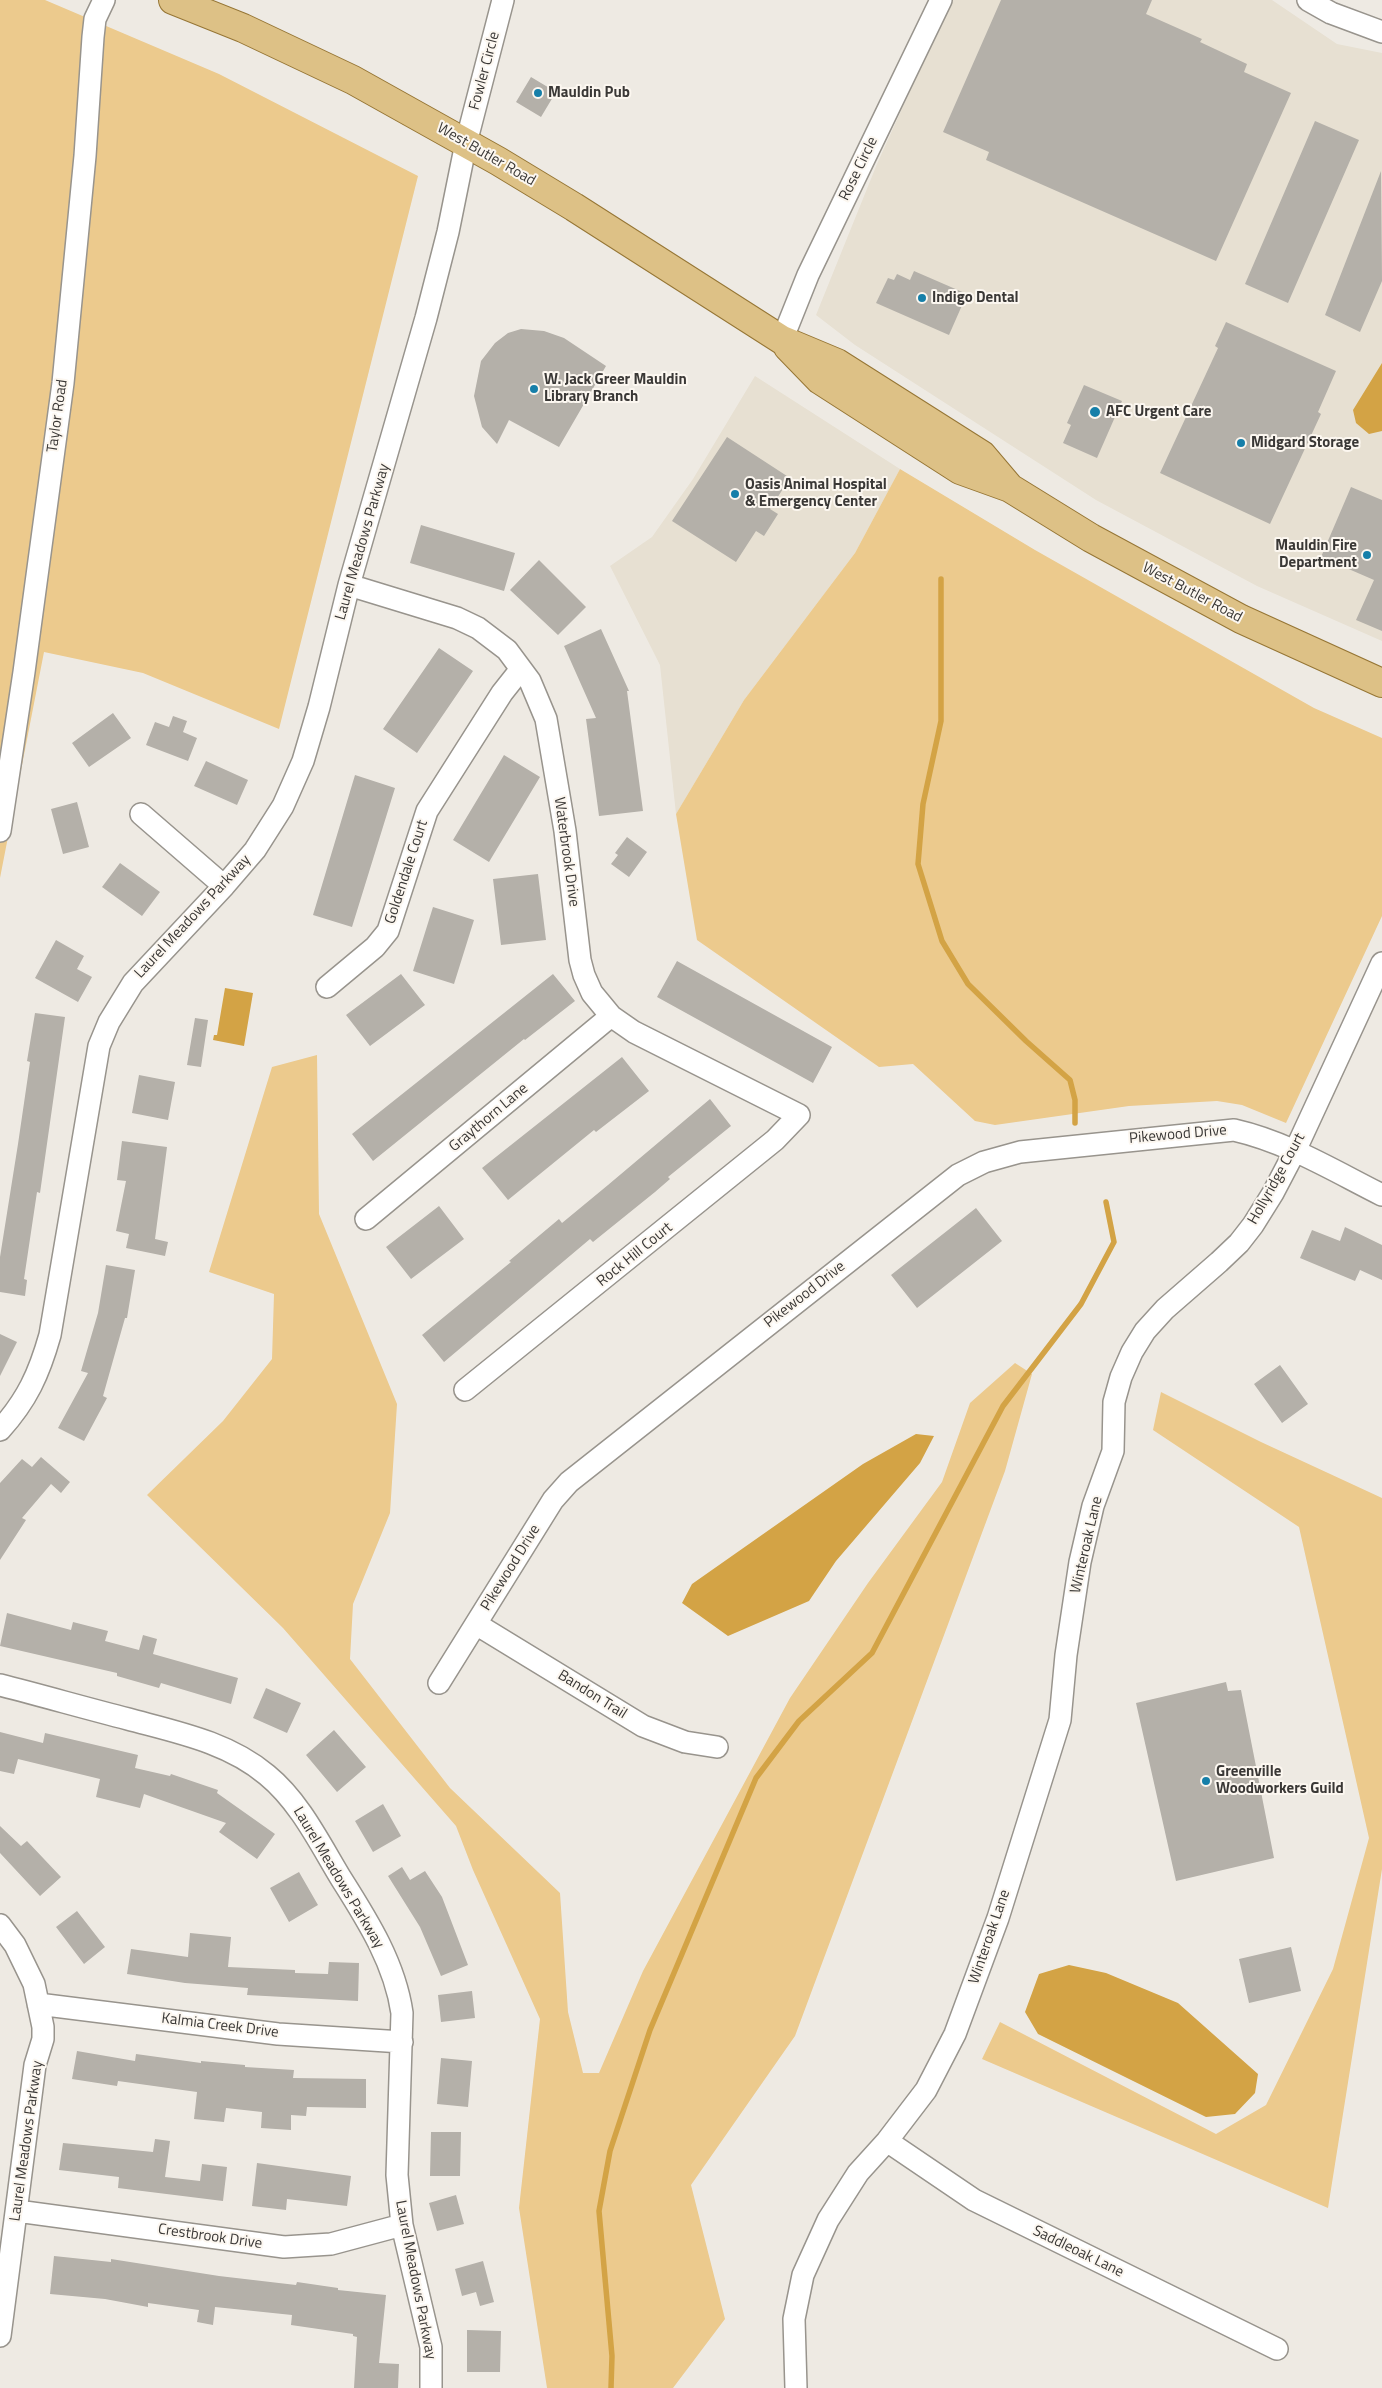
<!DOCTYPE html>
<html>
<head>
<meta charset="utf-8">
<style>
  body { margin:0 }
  canvas { display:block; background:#eeeae3 }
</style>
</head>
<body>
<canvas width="1382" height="2388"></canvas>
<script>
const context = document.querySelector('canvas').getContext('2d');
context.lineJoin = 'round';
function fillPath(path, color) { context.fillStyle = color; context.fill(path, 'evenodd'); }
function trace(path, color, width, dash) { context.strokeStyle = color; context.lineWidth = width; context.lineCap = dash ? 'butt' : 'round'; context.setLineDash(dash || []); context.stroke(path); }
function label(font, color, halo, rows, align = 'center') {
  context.font = font + ' "Titillium Web",sans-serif'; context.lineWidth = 4; context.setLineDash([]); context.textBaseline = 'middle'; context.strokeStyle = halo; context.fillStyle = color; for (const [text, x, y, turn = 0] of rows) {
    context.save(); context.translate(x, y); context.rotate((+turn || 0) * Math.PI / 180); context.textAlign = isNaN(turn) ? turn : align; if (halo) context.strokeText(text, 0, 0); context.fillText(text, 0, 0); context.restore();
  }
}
fillPath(new Path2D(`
  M 951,0 L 1272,0 L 1337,44 L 1382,53 L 1382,641 L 1257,586 L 1096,500 L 855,345 L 816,315 L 877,164 Z
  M 755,376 L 900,469 L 855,553 L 744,700 L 676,814 L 660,665 L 610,566 L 652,537 L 693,479 Z`), '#e7e0d2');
fillPath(new Path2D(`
  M 0,0 L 45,0 L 219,74 L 418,176 L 279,729 L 143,673 L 44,652 L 0,878 Z
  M 900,469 L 1035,550 L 1314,708 L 1382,738 L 1382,916 L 1286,1123 L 1242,1105 L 1217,1101 L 1129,1106 L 995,1125 L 975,1121 L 913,1064 L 879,1067 L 697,940 L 676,814 L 744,700 L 855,553 Z
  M 317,1055 L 319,1214 L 397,1404 L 390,1513 L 353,1604 L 350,1659 L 450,1788 L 560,1893 L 568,2012 L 583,2073 L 599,2073 L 643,1971 L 790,1698 L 868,1583 L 942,1482 L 970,1403 L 1015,1363 L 1032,1374 L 1005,1471 L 795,2036 L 691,2185 L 725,2319 L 673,2388 L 547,2388 L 519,2208 L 540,2019 L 473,1870 L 456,1826 L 283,1628 L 147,1495 L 223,1421 L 272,1359 L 274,1294 L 209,1272 L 272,1067 Z
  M 1161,1392 L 1261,1442 L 1382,1498 L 1382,1869 L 1328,2208 L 982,2059 L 1000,2022 L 1216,2134 L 1266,2105 L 1333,1969 L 1369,1838 L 1299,1527 L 1153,1430 Z`), '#ecca8d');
fillPath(new Path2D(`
  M 1382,363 L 1382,431 L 1369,434 L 1356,423 L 1353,410 Z
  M 225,988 L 253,993 L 244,1046 L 213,1040 L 214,1035 L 217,1035 Z
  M 916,1434 L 934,1436 L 920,1463 L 836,1561 L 809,1601 L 728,1636 L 682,1603 L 692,1584 L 863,1464 Z
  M 1069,1965 L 1106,1973 L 1178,2003 L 1258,2074 L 1255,2093 L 1235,2114 L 1206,2117 L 1038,2034 L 1025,2012 L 1039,1974 Z`), '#d3a345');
trace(new Path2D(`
  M 941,579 L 941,721 L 923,804 L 918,864 L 942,941 L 968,984 L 1026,1041 L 1070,1080 L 1075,1100 L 1075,1123
  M 611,2388 L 612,2356 L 599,2211 L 610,2151 L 650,2030 L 756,1778 L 799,1721 L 872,1653 L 1003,1406 L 1081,1304 L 1114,1242 L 1106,1202`), '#d3a345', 5.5);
fillPath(new Path2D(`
  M 1001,0 L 1152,0 L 1146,14 L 1202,39 L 1200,42 L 1247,64 L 1244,72 L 1291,93 L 1216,261 L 986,160 L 989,152 L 943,132 Z
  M 531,77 L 556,92 L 541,117 L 516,102 Z
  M 1315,121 L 1359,140 L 1288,303 L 1245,284 Z
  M 1381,171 L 1382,281 L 1360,332 L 1325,315 Z
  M 914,271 L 967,294 L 949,335 L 876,303 L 888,278 L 894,280 L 897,274 L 910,280 Z
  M 1226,322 L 1336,371 L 1318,412 L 1321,414 L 1270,524 L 1160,473 L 1218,348 L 1215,346 Z
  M 521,329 L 544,331 L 564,338 L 606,366 L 559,447 L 509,420 L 497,444 L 482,427 L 474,396 L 481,361 L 495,343 L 508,333 Z
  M 1084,385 L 1122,401 L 1097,458 L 1063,443 L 1071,425 L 1067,423 Z
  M 727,437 L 790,478 L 770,509 L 778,514 L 764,536 L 756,531 L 736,562 L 672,521 Z
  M 1351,487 L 1382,500 L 1382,631 L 1356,620 L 1374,580 L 1321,557 Z
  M 421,525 L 515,553 L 504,591 L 410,563 Z
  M 539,560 L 586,607 L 558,635 L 510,590 Z
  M 601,629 L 629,691 L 627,691 L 643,811 L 599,816 L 586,719 L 596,718 L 564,646 Z
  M 439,648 L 473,671 L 417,753 L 383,729 Z
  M 113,713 L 131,738 L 89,767 L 72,743 Z
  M 173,716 L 187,721 L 183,732 L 197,738 L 188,761 L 146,745 L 155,722 L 169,727 Z
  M 504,755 L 540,777 L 489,862 L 453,840 Z
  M 206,761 L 248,780 L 237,805 L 194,786 Z
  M 355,775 L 395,788 L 352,927 L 313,915 Z
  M 77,802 L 89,847 L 63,854 L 51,809 Z
  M 627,837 L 647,852 L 629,877 L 611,864 L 618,855 L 615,853 Z
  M 120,863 L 160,892 L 142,916 L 102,887 Z
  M 538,874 L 546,940 L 501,945 L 493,879 Z
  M 433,907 L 474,920 L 454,984 L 413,971 Z
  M 56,940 L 84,956 L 77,969 L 92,977 L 78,1002 L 35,978 Z
  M 677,961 L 832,1047 L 813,1083 L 657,997 Z
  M 401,974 L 425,1005 L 370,1046 L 346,1015 Z
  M 553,974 L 575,1001 L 525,1040 L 524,1039 L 373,1161 L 352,1134 Z
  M 35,1013 L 65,1017 L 40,1193 L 37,1192 L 24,1279 L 27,1280 L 25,1296 L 0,1292 L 0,1257 L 18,1144 L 30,1062 L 27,1061 Z
  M 195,1018 L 208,1020 L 201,1067 L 187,1065 Z
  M 622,1057 L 649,1091 L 596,1132 L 594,1130 L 508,1200 L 482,1168 Z
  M 139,1075 L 175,1082 L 168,1120 L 132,1113 Z
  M 710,1099 L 731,1126 L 668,1177 L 670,1179 L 655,1192 L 593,1242 L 590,1239 L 444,1362 L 422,1335 L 511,1262 L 509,1261 L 559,1219 L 562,1223 L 608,1185 Z
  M 122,1141 L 167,1147 L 155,1239 L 168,1242 L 165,1256 L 126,1248 L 129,1234 L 116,1231 L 126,1181 L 117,1180 Z
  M 439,1206 L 464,1239 L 411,1279 L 386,1247 Z
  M 976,1208 L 1002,1241 L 917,1308 L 891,1275 Z
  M 1345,1227 L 1382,1245 L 1382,1280 L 1360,1270 L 1355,1281 L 1300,1258 L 1312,1230 L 1340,1241 Z
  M 106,1265 L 135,1270 L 127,1318 L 125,1318 L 103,1396 L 107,1398 L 84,1441 L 58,1428 L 88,1373 L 81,1371 L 98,1313 Z
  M 0,1334 L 17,1342 L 0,1376 Z
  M 1280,1365 L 1308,1404 L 1282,1423 L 1254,1384 Z
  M 41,1457 L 70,1482 L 61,1493 L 51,1484 L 22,1518 L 26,1520 L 0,1560 L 0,1483 L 22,1459 L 32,1467 Z
  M 7,1613 L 71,1630 L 73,1622 L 108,1631 L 105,1641 L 139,1650 L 143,1635 L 157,1639 L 153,1654 L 238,1678 L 231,1704 L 161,1683 L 159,1688 L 117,1676 L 117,1673 L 0,1646 Z
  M 1226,1682 L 1228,1691 L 1241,1690 L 1274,1858 L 1176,1881 L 1136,1703 Z
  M 266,1688 L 301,1703 L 287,1733 L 253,1718 Z
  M 334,1730 L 366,1767 L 337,1792 L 306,1755 Z
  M 0,1732 L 43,1743 L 45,1733 L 138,1755 L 135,1768 L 170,1776 L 171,1774 L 218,1790 L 217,1793 L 275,1834 L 257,1859 L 219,1832 L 226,1823 L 144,1794 L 140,1808 L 96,1797 L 100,1779 L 18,1759 L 14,1774 L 0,1771 Z
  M 383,1804 L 401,1836 L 373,1852 L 355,1821 Z
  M 0,1826 L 21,1846 L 27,1841 L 61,1877 L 40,1896 L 0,1853 Z
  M 402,1867 L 410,1880 L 425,1871 L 442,1897 L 468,1965 L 441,1976 L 420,1927 L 388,1876 Z
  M 299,1872 L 318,1905 L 289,1922 L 270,1888 Z
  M 77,1911 L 105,1947 L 84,1964 L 56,1927 Z
  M 190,1933 L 231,1937 L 228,1967 L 295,1970 L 295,1973 L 328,1974 L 329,1962 L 359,1963 L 358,2001 L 247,1995 L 248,1988 L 185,1983 L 127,1974 L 131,1949 L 188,1957 Z
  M 1291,1947 L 1301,1991 L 1249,2003 L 1239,1959 Z
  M 472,1991 L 475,2018 L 441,2022 L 438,1995 Z
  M 77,2051 L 135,2061 L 136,2054 L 201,2063 L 201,2061 L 245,2065 L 245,2067 L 294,2070 L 293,2078 L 366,2079 L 366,2108 L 307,2107 L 306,2116 L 291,2115 L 291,2130 L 261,2128 L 262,2112 L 226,2108 L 224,2122 L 194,2119 L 197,2092 L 118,2081 L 117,2086 L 72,2079 Z
  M 441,2058 L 472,2061 L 468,2107 L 437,2104 Z
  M 431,2132 L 461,2132 L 460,2176 L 430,2176 Z
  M 155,2139 L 170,2141 L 165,2177 L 200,2181 L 202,2164 L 227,2167 L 223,2201 L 118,2188 L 119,2177 L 59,2170 L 63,2143 L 153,2152 Z
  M 257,2163 L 351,2176 L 347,2206 L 287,2199 L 286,2210 L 252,2206 Z
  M 456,2195 L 464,2224 L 437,2231 L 429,2203 Z
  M 54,2256 L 111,2262 L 111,2259 L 219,2276 L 296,2285 L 297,2282 L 338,2288 L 338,2290 L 386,2295 L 379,2363 L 399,2364 L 398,2388 L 354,2388 L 357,2337 L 353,2336 L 353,2334 L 291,2325 L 292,2315 L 215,2307 L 213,2325 L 197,2322 L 199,2310 L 148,2303 L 148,2307 L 105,2299 L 50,2294 Z
  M 483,2261 L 494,2302 L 480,2306 L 476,2292 L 462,2296 L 455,2269 Z
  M 467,2330 L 501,2331 L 500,2372 L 467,2372 Z`), '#b4b0a9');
const minor = new Path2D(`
  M 1308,0 L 1331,13 L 1382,32
  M 782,340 L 808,275 L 941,0
  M 349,585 L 457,618 L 478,628 L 507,650 L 530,681 L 546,719 L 565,831 L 580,960 L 584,975 L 592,993 L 611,1016 L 634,1032 L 799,1115 L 775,1140 L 465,1390
  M 141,814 L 224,886
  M 0,831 L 24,672 L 63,383 L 85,156 L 93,37 L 95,19 L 104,0
  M 327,987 L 375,947 L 388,931 L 427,811 L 502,693 L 521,669
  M 366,1219 L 611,1016
  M 0,1430 C 27,1400 39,1374 50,1335 L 99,1046 L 109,1022 L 133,983 L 224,886 L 255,850 L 283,806 L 303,761 L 319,707 L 349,585 L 426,318 L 448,232 L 466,143 L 503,0
  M 476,1624 L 643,1726 L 685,1742 L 717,1747
  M 439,1683 L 553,1500 L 569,1482 L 958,1175 L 984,1162 L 1020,1152 L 1234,1130 C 1287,1142 1334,1171 1382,1195
  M 0,1685 C 43,1696 85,1708 128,1719 C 176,1732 228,1742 267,1775 C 300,1802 320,1844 342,1880 C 368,1921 395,1964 402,2013 L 397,2175 L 402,2225 L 431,2347 L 431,2388
  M 0,1925 L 15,1945 L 34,1984 L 43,2027 L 43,2039 L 35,2065 L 0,2336
  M 38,2004 L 278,2034 L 402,2042
  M 887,2141 L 974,2200 L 1277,2349
  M 17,2211 L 284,2247 L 331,2244 L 402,2225
  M 796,2388 L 794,2319 L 803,2275 L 828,2220 L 858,2173 L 887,2141 L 926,2090 L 955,2034 L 998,1918 L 1060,1720 L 1066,1655 L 1080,1562 L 1093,1506 L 1113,1451 L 1114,1402 L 1121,1377 L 1132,1352 L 1145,1331 L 1165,1309 L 1219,1262 L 1239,1243 L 1253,1225 L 1273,1193 L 1295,1151 L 1382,963`);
const major = new Path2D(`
  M 173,0 L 243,28 L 353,80 L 498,161 L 574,207 L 782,340 L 837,363 L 982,455 L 1010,488
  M 788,347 L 820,380 L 960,470 L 1010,488 L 1091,538 L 1241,619 L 1382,683`);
trace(minor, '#98948d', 24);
trace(major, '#967635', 30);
trace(minor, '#fff', 21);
trace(major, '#ddc186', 28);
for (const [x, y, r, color] of [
  [538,93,5,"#167fa9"],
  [922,298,5,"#167fa9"],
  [534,389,5,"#167fa9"],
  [1095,412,6,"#167fa9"],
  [1241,443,5,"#167fa9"],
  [735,494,5,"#167fa9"],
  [1367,555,5,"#167fa9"],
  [1206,1781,5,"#167fa9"]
]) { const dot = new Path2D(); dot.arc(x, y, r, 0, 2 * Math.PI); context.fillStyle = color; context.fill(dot); trace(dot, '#fcf7f0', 2); }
label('15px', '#3a3836', '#fcf7f0', [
  ["Fowler Circle",485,71,-75],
  ["West Butler Road",486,155,30],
  ["Rose Circle",859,169,-64],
  ["Taylor Road",58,416,-82],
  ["Laurel Meadows Parkway",363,542,-74],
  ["West Butler Road",1192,593,28],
  ["Waterbrook Drive",566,852,82],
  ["Goldendale Court",407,872,-72],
  ["Laurel Meadows Parkway",193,917,-47],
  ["Graythorn Lane",489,1118,-40],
  ["Pikewood Drive",1178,1135,-5],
  ["Hollyridge Court",1277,1179,-61],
  ["Rock Hill Court",635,1255,-39],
  ["Pikewood Drive",805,1295,-38],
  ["Winteroak Lane",1087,1545,-77],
  ["Pikewood Drive",511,1568,-58],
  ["Bandon Trail",592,1695,32],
  ["Laurel Meadows Parkway",338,1878,59],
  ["Winteroak Lane",990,1937,-71],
  ["Kalmia Creek Drive",220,2026,7],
  ["Laurel Meadows Parkway",27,2141,-82],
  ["Crestbrook Drive",210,2237,8],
  ["Saddleoak Lane",1078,2252,26],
  ["Laurel Meadows Parkway",415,2280,79]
]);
label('bold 15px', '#3a3836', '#fcf7f0', [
  ["Mauldin Pub",548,93],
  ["Indigo Dental",932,298],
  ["W. Jack Greer Mauldin",544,380],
  ["Library Branch",544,397],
  ["AFC Urgent Care",1106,412],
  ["Midgard Storage",1251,443],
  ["Oasis Animal Hospital",745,485],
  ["& Emergency Center",745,502],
  ["Mauldin Fire",1357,546,"right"],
  ["Department",1357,563,"right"],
  ["Greenville",1216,1772],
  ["Woodworkers Guild",1216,1789]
], 'left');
</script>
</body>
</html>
